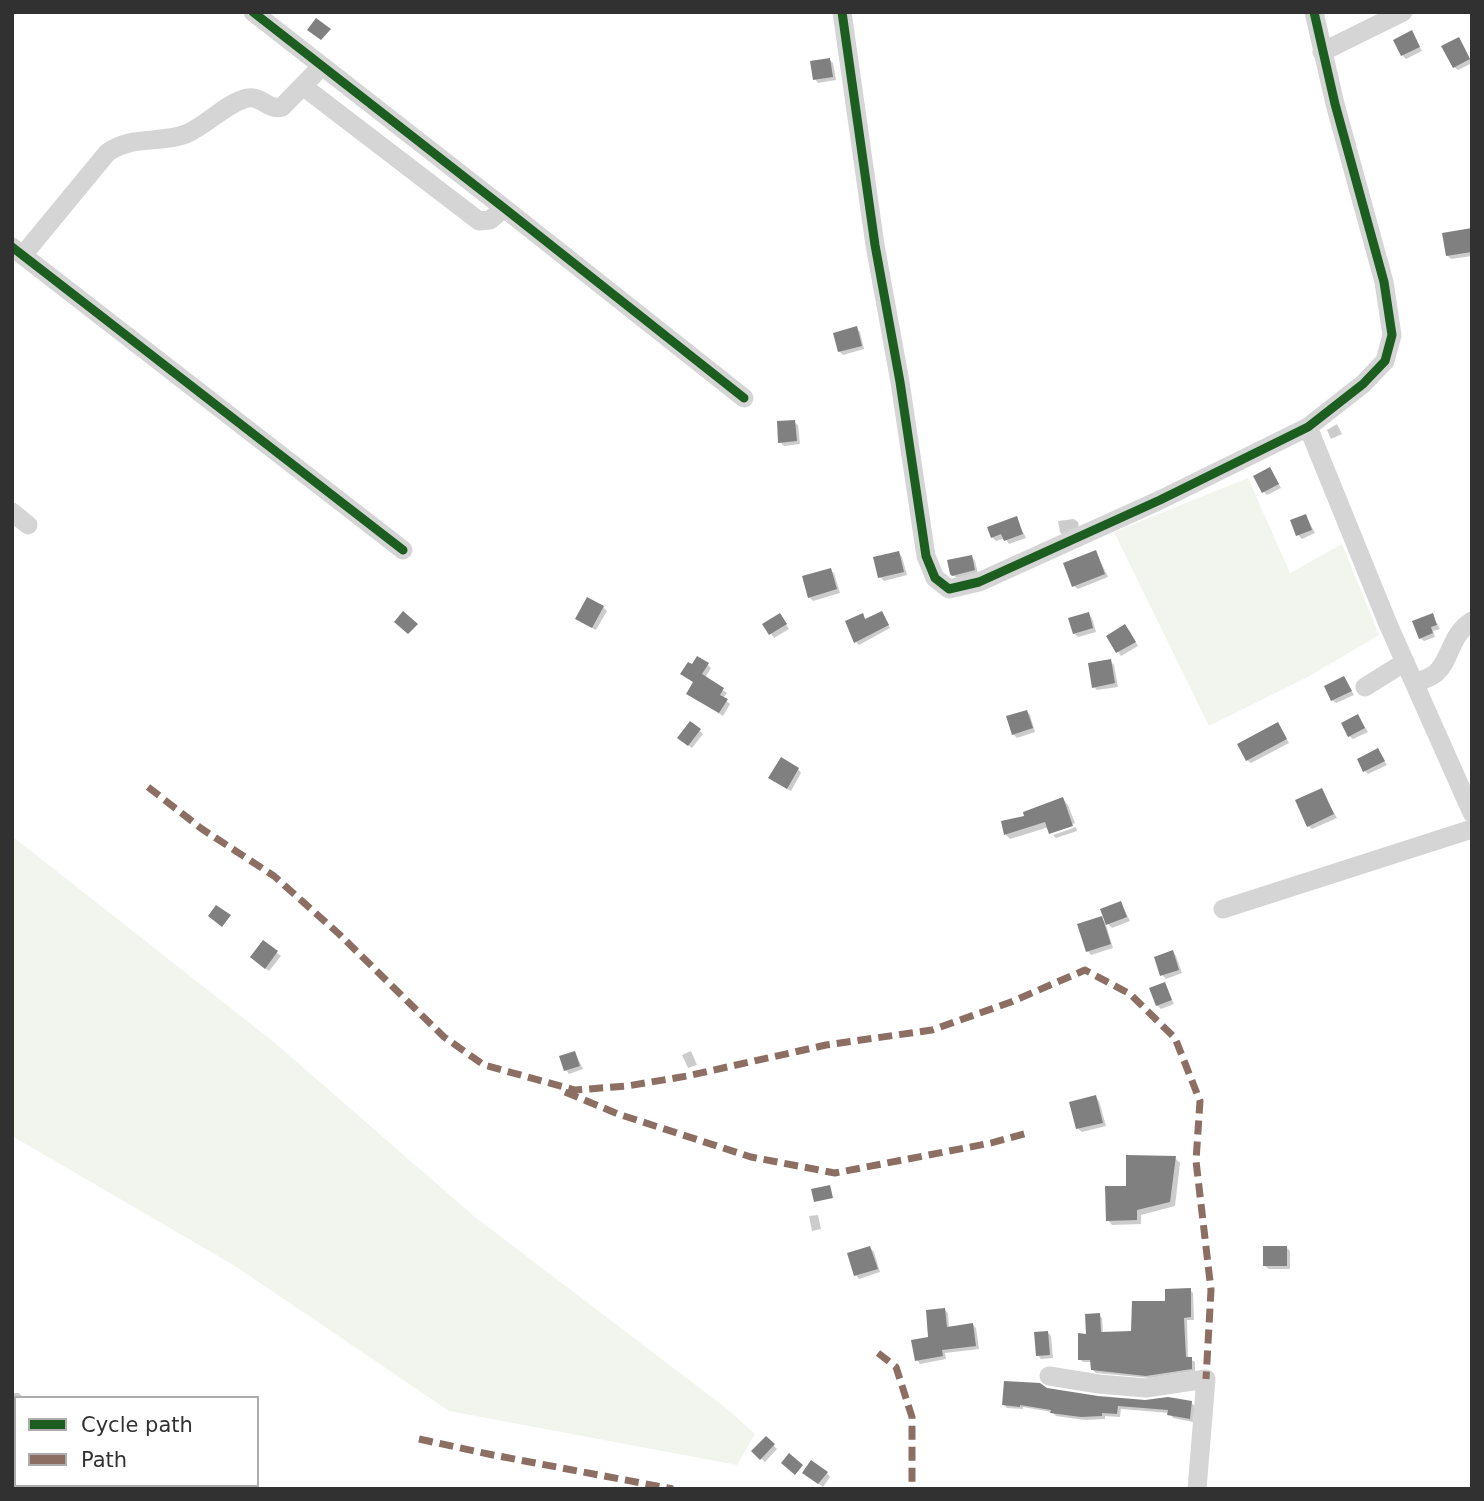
<!DOCTYPE html>
<html>
<head>
<meta charset="utf-8">
<style>
  body { margin:0 }
  #map { position:relative; width:1484px; height:1501px; overflow:hidden; background:#fff; font-family:"DejaVu Sans",sans-serif }
  canvas { display:block }
  .frame { position:absolute; inset:0; border:14px solid #313131; pointer-events:none }
  .legend { position:absolute; left:14px; top:1396px; width:245px; height:91px; box-sizing:border-box; background:#fff; border:2px solid #adadad; margin:0; padding:9px 12px; list-style:none; font-size:21px; color:#313131 }
  .legend li { display:flex; align-items:center; gap:14px; height:35px }
  .legend b { width:35px; border:2px solid #adadad }
</style>
</head>
<body>
<div id="map">
<canvas width="1484" height="1501"></canvas>
<div class="frame"></div>
<ul class="legend">
<li><b style="height:9px;background:#1b5e20"></b>Cycle path</li>
<li><b style="height:9px;background:#8d6e63"></b>Path</li>
</ul>
</div>
<script>
const context = document.querySelector('canvas').getContext('2d');
context.lineJoin = 'round';
function fillPath(path, color) { context.fillStyle = color; context.fill(path, 'evenodd'); }
function trace(path, color, width, dash) { context.strokeStyle = color; context.lineWidth = width; context.lineCap = dash ? 'butt' : 'round'; context.setLineDash(dash || []); context.stroke(path); }
fillPath(new Path2D(`
  M 1248,478 L 1290,573 L 1342,544 L 1379,635 L 1308,677 L 1209,726 L 1114,532 Z
  M 12,836 L 275,1043 L 475,1217 L 726,1408 L 755,1434 L 737,1465 L 449,1411 L 235,1266 L 12,1136 Z`), '#f2f5ed');
fillPath(new Path2D(`
  M 1412,33 L 1422,51 L 1406,59 L 1402,55 Z
  M 1462,43 L 1472,63 L 1458,70 L 1454,67 Z
  M 829,60 L 833,63 L 836,80 L 818,83 L 815,79 Z
  M 1472,230 L 1472,256 L 1451,259 L 1447,255 Z
  M 856,328 L 860,332 L 864,349 L 843,355 L 839,351 Z
  M 794,422 L 798,425 L 800,444 L 784,446 L 780,442 Z
  M 1337,424 L 1342,434 L 1331,439 L 1327,430 Z
  M 1270,469 L 1281,488 L 1267,495 L 1264,492 Z
  M 1306,516 L 1315,533 L 1302,539 L 1298,535 Z
  M 1016,518 L 1026,538 L 1009,544 L 1005,538 L 996,541 L 992,537 Z
  M 1074,519 L 1078,522 L 1079,528 L 1063,535 L 1060,532 L 1058,521 Z
  M 1096,552 L 1108,577 L 1078,589 L 1074,586 Z
  M 899,553 L 902,557 L 907,575 L 884,581 L 880,577 Z
  M 972,557 L 975,561 L 978,574 L 957,578 L 953,575 Z
  M 830,570 L 834,573 L 840,593 L 813,601 L 809,597 Z
  M 603,607 L 607,611 L 596,630 L 581,622 Z
  M 1088,614 L 1092,618 L 1096,632 L 1078,637 L 1074,633 Z
  M 862,615 L 866,620 L 884,616 L 890,628 L 859,645 L 856,642 Z
  M 1432,615 L 1440,629 L 1433,631 L 1435,637 L 1424,641 L 1420,638 Z
  M 783,619 L 789,629 L 774,638 L 764,624 Z
  M 1129,630 L 1138,646 L 1121,656 L 1108,636 Z
  M 1110,661 L 1114,665 L 1118,687 L 1097,690 L 1094,687 Z
  M 708,665 L 711,668 L 705,678 L 727,693 L 723,698 L 730,704 L 723,716 L 692,697 L 695,683 L 682,674 Z
  M 1344,678 L 1354,695 L 1336,703 L 1332,700 Z
  M 1026,711 L 1030,715 L 1035,732 L 1017,738 L 1013,734 Z
  M 1358,716 L 1368,732 L 1353,739 L 1349,736 Z
  M 1278,724 L 1289,743 L 1251,763 L 1247,760 Z
  M 700,731 L 703,734 L 692,748 L 683,741 Z
  M 1378,750 L 1387,765 L 1368,774 L 1365,771 Z
  M 798,769 L 801,773 L 791,791 L 774,781 Z
  M 1321,790 L 1337,818 L 1312,829 L 1308,826 Z
  M 1063,799 L 1068,805 L 1075,823 L 1051,833 L 1049,827 L 1010,839 L 1005,834 L 1026,817 Z
  M 1076,827 L 1077,831 L 1056,838 L 1053,835 Z
  M 1121,903 L 1130,921 L 1112,928 L 1108,924 Z
  M 1101,918 L 1105,922 L 1113,948 L 1091,955 L 1088,951 Z
  M 263,942 L 281,956 L 269,971 L 255,961 Z
  M 1173,952 L 1176,956 L 1182,973 L 1166,979 L 1162,975 Z
  M 1165,984 L 1174,1004 L 1161,1009 L 1157,1005 Z
  M 691,1051 L 697,1065 L 688,1068 L 682,1055 Z
  M 575,1053 L 583,1069 L 569,1074 L 566,1070 Z
  M 1096,1097 L 1099,1101 L 1106,1126 L 1082,1132 L 1078,1129 Z
  M 1175,1158 L 1180,1163 L 1175,1206 L 1141,1215 L 1141,1224 L 1112,1225 L 1108,1220 L 1128,1187 Z
  M 818,1215 L 821,1229 L 812,1231 L 809,1216 Z
  M 1286,1247 L 1290,1251 L 1290,1269 L 1269,1269 L 1265,1266 Z
  M 870,1248 L 874,1252 L 880,1272 L 859,1279 L 856,1275 Z
  M 1190,1290 L 1193,1293 L 1194,1320 L 1187,1320 L 1188,1358 L 1195,1362 L 1195,1371 L 1150,1378 L 1096,1373 L 1093,1370 L 1092,1362 L 1083,1362 L 1079,1359 L 1099,1315 L 1102,1318 L 1103,1334 L 1133,1333 L 1167,1303 Z
  M 945,1310 L 948,1313 L 949,1328 L 973,1325 L 976,1328 L 979,1349 L 945,1353 L 946,1359 L 920,1364 L 917,1360 Z
  M 1047,1332 L 1051,1336 L 1053,1358 L 1041,1359 L 1038,1355 Z
  M 1046,1390 L 1098,1398 L 1191,1403 L 1195,1406 L 1193,1422 L 1173,1418 L 1170,1413 L 1121,1409 L 1120,1417 L 1105,1416 L 1105,1419 L 1085,1420 L 1056,1416 L 1052,1412 L 1023,1407 L 1023,1409 L 1007,1408 L 1004,1405 Z
  M 12,1393 L 19,1393 L 24,1398 L 16,1398 L 16,1420 L 12,1420 Z
  M 766,1438 L 777,1449 L 765,1462 L 753,1451 Z
  M 827,1473 L 830,1477 L 823,1487 L 808,1476 Z`), '#0003');
fillPath(new Path2D(`
  M 316,18 L 331,29 L 321,40 L 307,30 Z
  M 1412,30 L 1420,47 L 1401,56 L 1393,40 Z
  M 1459,37 L 1470,59 L 1453,68 L 1441,46 Z
  M 830,58 L 833,77 L 813,80 L 810,61 Z
  M 1472,228 L 1472,252 L 1446,256 L 1442,233 Z
  M 857,326 L 862,346 L 838,352 L 833,333 Z
  M 795,420 L 797,441 L 778,443 L 777,421 Z
  M 1270,467 L 1279,484 L 1262,493 L 1253,476 Z
  M 1306,514 L 1312,530 L 1296,536 L 1290,520 Z
  M 1017,516 L 1023,534 L 1004,541 L 1001,534 L 991,538 L 987,527 Z
  M 1096,550 L 1105,574 L 1072,587 L 1063,563 Z
  M 899,551 L 904,572 L 878,578 L 873,557 Z
  M 972,555 L 975,570 L 952,576 L 950,574 L 947,560 Z
  M 831,568 L 837,589 L 808,598 L 802,576 Z
  M 587,597 L 604,606 L 592,628 L 575,619 Z
  M 403,611 L 418,624 L 408,634 L 394,622 Z
  M 882,611 L 889,625 L 854,643 L 845,621 L 863,613 L 865,619 Z
  M 1089,612 L 1093,628 L 1073,634 L 1068,618 Z
  M 780,613 L 787,624 L 769,635 L 762,624 Z
  M 1433,613 L 1437,625 L 1431,627 L 1433,633 L 1419,639 L 1412,621 Z
  M 1125,624 L 1136,642 L 1116,653 L 1106,636 Z
  M 697,656 L 709,663 L 702,674 L 724,688 L 720,695 L 728,699 L 719,713 L 686,694 L 693,682 L 680,674 L 688,662 L 692,664 Z
  M 1111,659 L 1115,683 L 1092,688 L 1088,663 Z
  M 1344,676 L 1352,691 L 1331,701 L 1324,686 Z
  M 1027,710 L 1033,728 L 1012,735 L 1006,716 Z
  M 1358,714 L 1365,728 L 1348,737 L 1341,723 Z
  M 690,721 L 701,729 L 688,746 L 677,738 Z
  M 1278,722 L 1287,739 L 1246,761 L 1237,744 Z
  M 1378,748 L 1385,761 L 1363,772 L 1357,759 Z
  M 781,757 L 799,768 L 787,789 L 768,778 Z
  M 1322,788 L 1334,814 L 1307,827 L 1295,800 Z
  M 1063,797 L 1073,826 L 1049,834 L 1045,822 L 1004,835 L 1001,821 L 1024,816 L 1023,812 Z
  M 1121,901 L 1127,917 L 1106,925 L 1100,909 Z
  M 216,905 L 231,915 L 222,927 L 208,916 Z
  M 1102,916 L 1111,944 L 1086,952 L 1077,924 Z
  M 263,940 L 278,951 L 265,969 L 250,957 Z
  M 1173,950 L 1179,970 L 1160,976 L 1154,957 Z
  M 1165,982 L 1172,1000 L 1156,1006 L 1149,988 Z
  M 575,1051 L 580,1066 L 564,1071 L 559,1056 Z
  M 1096,1095 L 1103,1123 L 1076,1129 L 1069,1102 Z
  M 1126,1155 L 1176,1156 L 1170,1202 L 1137,1210 L 1137,1220 L 1106,1221 L 1105,1186 L 1126,1186 Z
  M 830,1185 L 833,1198 L 814,1202 L 811,1189 Z
  M 870,1246 L 878,1269 L 854,1276 L 847,1253 Z
  M 1263,1246 L 1287,1246 L 1287,1266 L 1263,1266 Z
  M 1191,1288 L 1191,1317 L 1184,1318 L 1186,1357 L 1192,1357 L 1192,1369 L 1146,1376 L 1091,1370 L 1090,1360 L 1078,1360 L 1078,1333 L 1086,1334 L 1085,1314 L 1100,1313 L 1101,1332 L 1131,1331 L 1132,1301 L 1165,1301 L 1165,1289 Z
  M 945,1308 L 947,1327 L 973,1323 L 976,1346 L 942,1350 L 943,1356 L 915,1361 L 911,1340 L 928,1337 L 926,1310 Z
  M 1048,1331 L 1050,1355 L 1036,1356 L 1034,1332 Z
  M 1004,1381 L 1040,1383 L 1047,1388 L 1098,1396 L 1145,1400 L 1168,1397 L 1192,1401 L 1190,1419 L 1167,1415 L 1168,1410 L 1118,1406 L 1117,1414 L 1102,1413 L 1102,1416 L 1081,1417 L 1050,1413 L 1051,1410 L 1020,1405 L 1020,1407 L 1002,1405 Z
  M 766,1436 L 775,1444 L 760,1460 L 751,1451 Z
  M 789,1453 L 803,1465 L 795,1475 L 781,1463 Z
  M 811,1460 L 828,1472 L 818,1484 L 802,1473 Z`), '#808080');
trace(new Path2D(`
  M 253,12 L 504,208 L 744,398
  M 842,12 L 875,245 L 900,382 L 926,556 L 935,578 L 949,589 L 979,582 L 1160,500 L 1308,427 L 1363,384 L 1385,361 L 1392,335 L 1384,282 L 1335,104 L 1314,12
  M 1322,52 L 1403,12
  M 304,87 L 479,221 L 490,220 L 504,208
  M 12,247 L 403,550
  M 23,255 L 107,153 C 131,135 159,144 186,134 C 207,125 225,104 247,98 C 262,95 268,111 282,107 L 322,66
  M 1308,427 L 1388,624 L 1472,813
  M 12,512 L 28,525
  M 1415,683 C 1422,680 1430,678 1436,673 C 1452,658 1449,636 1472,621
  M 1365,687 L 1405,662
  M 1223,909 L 1472,829
  M 1049,1376 L 1099,1384 L 1146,1388 L 1206,1379 L 1197,1489`), '#d5d5d5', 19);
trace(new Path2D(`
  M 148,787 L 202,829 L 274,876 L 339,934 L 444,1037 L 484,1065 L 575,1090 L 627,1086 L 687,1076 L 826,1045 L 932,1030 L 1011,1002 L 1085,970 L 1130,994 L 1175,1038 L 1200,1101 L 1196,1161 L 1211,1290 L 1206,1379
  M 565,1092 L 618,1114 L 751,1157 L 835,1173 L 991,1143 L 1027,1133
  M 878,1353 L 896,1367 L 912,1417 L 912,1489
  M 419,1439 L 493,1455 L 673,1489`), '#8d6e63', 7, [14, 7]);
trace(new Path2D(`
  M 253,12 L 504,208 L 744,398
  M 842,12 L 875,245 L 900,382 L 926,556 L 935,578 L 949,589 L 979,582 L 1160,500 L 1308,427 L 1363,384 L 1385,361 L 1392,335 L 1384,282 L 1335,104 L 1314,12
  M 12,247 L 403,550`), '#1b5e20', 9);
</script>
</body>
</html>
